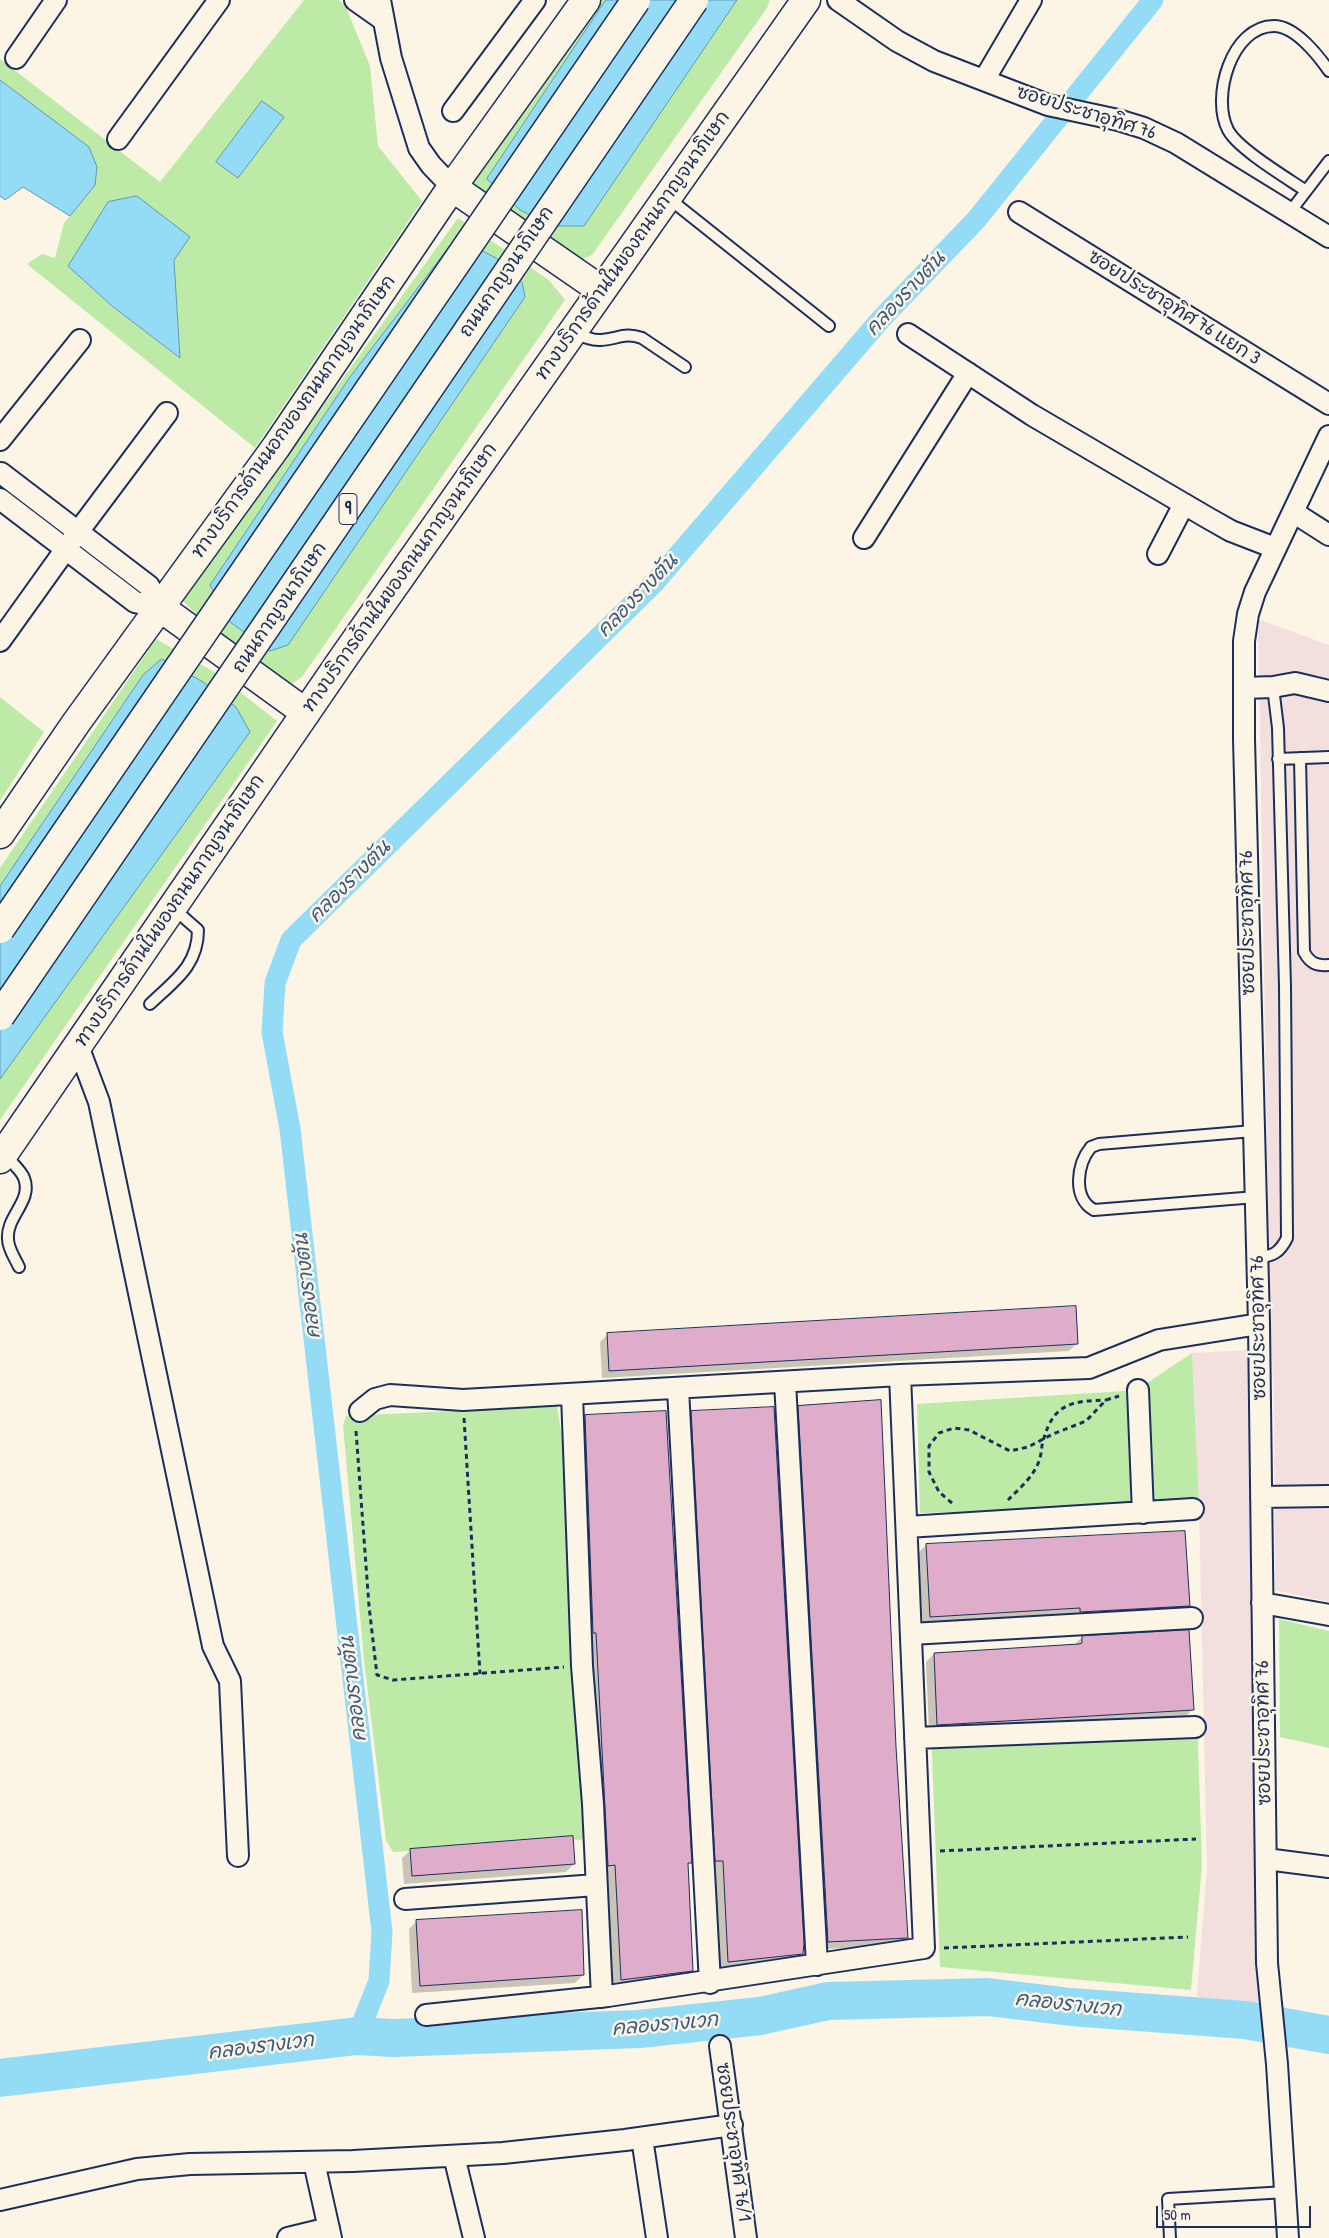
<!DOCTYPE html>
<html>
<head>
<meta charset="utf-8">
<style>
  body { margin:0 }
  #map { position:relative; width:1329px; height:2238px; overflow:hidden; background:#fcf5e5; font-family:"Patrick Hand",sans-serif }
  canvas { display:block }
  .scale { position:absolute; left:1156px; top:2206px; width:155px; height:22px; box-sizing:border-box; border:2px solid #1b2f5e; border-top:0; padding-left:6px; font-size:15px; line-height:18px; white-space:nowrap; color:#1b2f5e; -webkit-text-stroke:4px #fcf5e5; paint-order:stroke }
</style>
</head>
<body>
<div id="map">
<canvas width="1329" height="2238"></canvas>
<div class="scale">50 m</div>
</div>
<script>
const context = document.querySelector('canvas').getContext('2d');
context.lineJoin = 'round';
function fillPath(path, color) { context.fillStyle = color; context.fill(path, 'evenodd'); }
function trace(path, color, width, dash) { context.strokeStyle = color; context.lineWidth = width; context.lineCap = dash ? 'butt' : 'round'; context.setLineDash(dash || []); context.stroke(path); }
function label(font, color, halo, rows, align = 'center') {
  context.font = font + ' "Patrick Hand","Playpen Sans Thai",sans-serif'; context.lineWidth = 5; context.setLineDash([]); context.textBaseline = 'middle'; context.strokeStyle = halo; context.fillStyle = color; for (const [text, x, y, turn = 0] of rows) {
    context.save(); context.translate(x, y); context.rotate((+turn || 0) * Math.PI / 180); context.textAlign = isNaN(turn) ? turn : align; if (halo) context.strokeText(text, 0, 0); context.fillText(text, 0, 0); context.restore();
  }
}
fillPath(new Path2D(`
  M 1258,619 L 1329,645 L 1329,1602 L 1275,1590 L 1274,1397 L 1270,1319 Z
  M 1251,1350 L 1263,2011 L 1204,2008 L 1197,1995 L 1207,1869 L 1199,1504 L 1192,1353 Z`), '#f3dfdd');
fillPath(new Path2D(`
  M 304,0 L 339,0 L 345,5 L 370,66 L 378,146 L 422,201 L 255,448 L 27,264 L 42,254 L 55,258 L 64,223 L 95,185 L 89,147 L 0,80 L 0,59 L 160,182 ZM 174,259 L 180,358 L 112,306 L 99,292 Z
  M 596,0 L 770,0 L 767,8 L 592,255 L 582,259 L 568,256 L 467,185 Z
  M 458,218 L 549,280 L 565,300 L 302,677 L 289,686 L 194,612 L 183,601 Z
  M 156,639 L 216,673 L 277,721 L 0,1120 L 0,868 Z
  M 0,697 L 44,732 L 0,801 Z
  M 1192,1353 L 1199,1504 L 920,1513 L 917,1404 L 1124,1391 L 1150,1381 Z
  M 557,1406 L 564,1449 L 590,1831 L 581,1840 L 393,1852 L 386,1840 L 364,1660 L 343,1425 L 346,1416 Z
  M 1279,1619 L 1329,1631 L 1329,1748 L 1280,1737 Z
  M 1197,1715 L 1202,1865 L 1191,1990 L 940,1967 L 931,1727 Z`), '#beeaa7');
const water = new Path2D(`
  M 606,0 L 737,0 L 584,226 L 552,226 L 520,210 L 487,179 Z
  M 0,80 L 89,147 L 97,167 L 95,185 L 70,216 L 23,187 L 5,200 L 0,196 Z
  M 262,101 L 284,117 L 238,178 L 216,162 Z
  M 137,196 L 190,237 L 174,260 L 180,358 L 112,306 L 68,266 L 108,202 Z
  M 457,237 L 496,258 L 522,282 L 525,297 L 288,645 L 270,651 L 230,622 L 210,585 L 350,377 Z
  M 162,659 L 203,682 L 236,707 L 250,732 L 0,1079 L 0,886 L 143,675 Z`);
fillPath(water, '#94dcf6');
trace(water, '#6497b9', 1);
fillPath(new Path2D(`
  M 608,1334 L 1077,1343 L 1069,1351 L 602,1378 L 600,1342 Z
  M 880,1401 L 895,1747 L 907,1938 L 899,1946 L 820,1949 L 791,1415 L 801,1405 Z
  M 692,1413 L 802,1954 L 794,1962 L 720,1970 L 715,1868 L 708,1869 L 684,1421 Z
  M 666,1414 L 690,1862 L 687,1865 L 692,1971 L 683,1979 L 613,1988 L 607,1873 L 600,1873 L 578,1425 L 586,1417 Z
  M 926,1545 L 1189,1606 L 1181,1614 L 923,1624 L 918,1553 Z
  M 1082,1637 L 1193,1709 L 1185,1717 L 929,1732 L 926,1662 L 934,1654 L 1075,1644 Z
  M 411,1850 L 574,1864 L 566,1872 L 404,1884 L 402,1858 Z
  M 417,1921 L 583,1975 L 575,1983 L 412,1993 L 409,1929 Z`), '#0003');
trace(new Path2D(`
  M 357,2036 L 379,1981 L 382,1932 L 290,1129 L 272,1032 L 275,983 L 291,940 L 655,582 L 881,319 L 976,220 L 1153,0`), '#94dcf6', 21);
trace(new Path2D(`
  M 0,2078 L 357,2036 L 393,2038 L 639,2029 L 760,2016 L 828,2001 L 988,1997 L 1071,2007 L 1245,2020 L 1329,2035`), '#94dcf6', 38);
const building = new Path2D(`
  M 1076,1306 L 1078,1344 L 609,1371 L 607,1333 Z
  M 881,1400 L 896,1747 L 908,1938 L 828,1942 L 798,1406 Z
  M 774,1407 L 804,1943 L 803,1954 L 728,1962 L 723,1861 L 715,1861 L 691,1411 Z
  M 666,1411 L 692,1863 L 688,1863 L 693,1971 L 621,1980 L 615,1865 L 608,1866 L 596,1633 L 593,1633 L 585,1415 Z
  M 1185,1531 L 1190,1606 L 1080,1612 L 1080,1608 L 930,1617 L 926,1544 Z
  M 1189,1630 L 1194,1710 L 937,1725 L 934,1653 L 1079,1644 L 1082,1643 L 1082,1636 Z
  M 573,1836 L 575,1864 L 412,1876 L 410,1849 Z
  M 582,1910 L 584,1975 L 420,1986 L 416,1920 Z`);
fillPath(building, '#dfacc9');
trace(building, '#1b2f5e', 1);
const lane = new Path2D(`
  M 1306,191 C 1287,178 1238,149 1228,130 C 1211,98 1231,26 1274,26 C 1295,26 1318,55 1329,71
  M 667,197 L 829,326
  M 1290,212 L 1329,161
  M 573,332 C 582,336 592,341 601,340 C 618,339 624,332 642,338 L 685,367
  M 1300,758 L 1304,952 C 1310,963 1316,966 1329,965
  M 1278,759 L 1329,757
  M 150,1004 C 174,981 198,966 198,930 L 173,908
  M 1253,1131 L 1099,1144 L 1091,1147 C 1077,1164 1072,1198 1094,1210 L 1256,1197
  M 4,1154 C 10,1161 21,1170 24,1178 C 33,1201 6,1216 8,1239 C 8,1249 15,1258 19,1267
  M 1257,1257 C 1273,1257 1280,1252 1287,1238 L 1285,986 L 1278,728 L 1273,687
  M 1170,2238 L 1168,2199 L 1286,2192`);
const street = new Path2D(`
  M 355,0 L 382,19
  M 380,0 L 391,58 L 419,148 L 431,165 L 452,187
  M 838,0 L 897,41 L 934,61 L 1048,105 L 1118,120 L 1144,128 L 1176,143 L 1329,237
  M 16,58 L 56,0
  M 984,80 L 1031,0
  M 453,111 L 535,0
  M 118,139 L 219,0
  M 1019,212 L 1329,404
  M 908,334 L 1032,415 L 1208,518 L 1231,531 L 1275,548
  M 0,440 L 80,340
  M 1,473 L 149,586 L 161,608
  M 0,499 L 135,602 L 161,608
  M 1293,512 L 1329,535
  M 864,538 L 968,373
  M 1158,554 L 1184,504
  M 0,641 L 78,532 L 167,413
  M 1244,688 L 1273,687 L 1295,683 L 1329,691
  M 78,1046 L 99,1102 L 213,1646 L 230,1681 L 238,1856
  M 785,1382 L 817,1965
  M 678,1389 L 710,1983
  M 1138,1390 L 1143,1513
  M 572,1394 L 582,1666 L 593,1804 L 602,1997
  M 360,1411 L 375,1399 L 390,1395 L 463,1400 L 900,1375 L 1089,1368 L 1159,1340 L 1259,1324
  M 1261,1497 L 1329,1496
  M 907,1527 L 1193,1509
  M 1262,1603 L 1329,1615
  M 911,1634 L 1192,1618
  M 915,1738 L 1195,1727
  M 1266,1859 L 1329,1867
  M 405,1899 L 596,1885
  M 426,2015 L 608,1996 L 924,1948 L 900,1375
  M 720,2046 L 746,2238
  M 642,2138 L 657,2238
  M 454,2156 L 474,2238
  M 314,2162 L 331,2238
  M 0,2200 L 137,2169 L 190,2164 L 353,2161 L 503,2153 L 625,2140 L 732,2125
  M 288,2238 L 329,2228
  M 1288,2238 L 1277,2064 L 1267,1963 L 1259,1324 L 1244,739 L 1244,641 L 1248,614 L 1255,592 L 1329,436`);
const secondary = new Path2D(`
  M 452,187 L 601,290
  M 161,608 L 306,713
  M 0,834 L 76,723 L 276,447 L 452,187 L 586,0
  M 0,1159 L 344,657 L 806,0`);
trace(lane, '#1b2f5e', 14);
trace(street, '#1b2f5e', 24);
trace(secondary, '#1b2f5e', 31);
trace(new Path2D(`
  M 464,1418 L 480,1674
  M 356,1431 L 369,1606 L 377,1675 L 393,1680 L 564,1667
  M 1008,1500 C 1019,1489 1034,1476 1039,1461 C 1042,1454 1041,1445 1044,1438 C 1054,1403 1073,1401 1106,1400
  M 952,1503 L 939,1492 L 929,1472 L 929,1446 L 939,1433 L 954,1428 L 969,1430 L 1010,1451 L 1028,1447 L 1053,1434 L 1086,1421 L 1106,1400 L 1119,1396
  M 940,1851 L 1196,1839
  M 944,1948 L 1188,1937`), '#1b2f5e', 3, [5, 4]);
trace(lane, '#fcf5e5', 10);
trace(street, '#fcf5e5', 20);
trace(secondary, '#fcf5e5', 28);
const highwayBridge = new Path2D(`
  M 0,929 L 636,0
  M 0,1016 L 694,0`);
trace(highwayBridge, '#1b2f5e', 31, []);
trace(highwayBridge, '#fcf5e5', 28);
for (const [x, y, w] of [
  [348,509,18]
]) { const box = new Path2D(); box.roundRect(x - w / 2, y - 15.5, w, 31, 4); context.fillStyle = '#fcf5e5'; context.fill(box); trace(box, '#1b2f5e', 1); }
label('bold 18px', '#1b2f5e', null, [
  ["9",348,509]
]);
label('19px', '#1b2f5e', '#fcf5e5', [
  ["ซอยประชาอุทิศ 76",1086,113,17],
  ["ทางบริการด้านในของถนนกาญจนาภิเษก",633,246,-55],
  ["ถนนกาญจนาภิเษก",507,272,-56],
  ["ซอยประชาอุทิศ 76 แยก 3",1174,308,32],
  ["ทางบริการด้านนอกของถนนกาญจนาภิเษก",294,417,-55],
  ["ทางบริการด้านในของถนนกาญจนาภิเษก",400,578,-55],
  ["ถนนกาญจนาภิเษก",280,608,-56],
  ["ทางบริการด้านในของถนนกาญจนาภิเษก",170,911,-56],
  ["ซอยประชาอุทิศ 76",1248,923,-91],
  ["ซอยประชาอุทิศ 76",1259,1328,-91],
  ["ซอยประชาอุทิศ 76",1264,1733,-91],
  ["ซอยประชาอุทิศ 76/1",733,2142,82]
]);
label('italic 20px', '#395a84', '#fcf5e5', [
  ["คลองรางตัน",906,294,-47],
  ["คลองรางตัน",638,596,-46],
  ["คลองรางตัน",350,882,-45],
  ["คลองรางตัน",308,1286,-97],
  ["คลองรางตัน",354,1689,-97],
  ["คลองรางเวก",1068,2005,6],
  ["คลองรางเวก",665,2025,-5],
  ["คลองรางเวก",261,2047,-7]
]);
</script>
</body>
</html>
